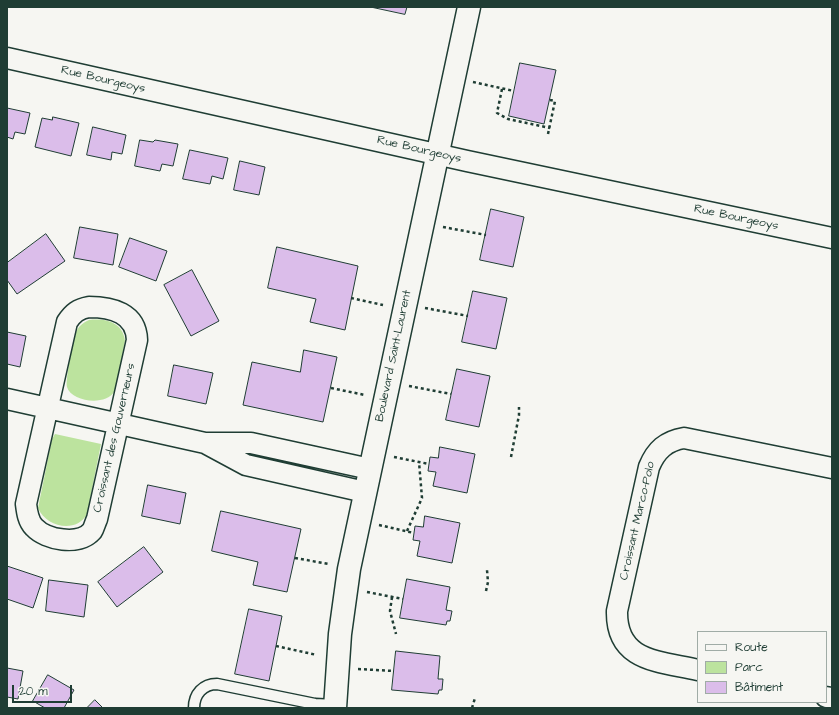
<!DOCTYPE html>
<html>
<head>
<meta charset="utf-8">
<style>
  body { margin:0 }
  #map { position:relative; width:839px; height:715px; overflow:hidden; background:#f6f6f2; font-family:"Architects Daughter",sans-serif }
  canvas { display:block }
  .frame { position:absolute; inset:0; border:8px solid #1f3d34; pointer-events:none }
  .legend { position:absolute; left:697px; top:631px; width:130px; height:72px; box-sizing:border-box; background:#f6f6f2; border:1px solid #a0aca6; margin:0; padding:5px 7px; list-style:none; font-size:12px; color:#1f3d34 }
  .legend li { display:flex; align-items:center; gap:8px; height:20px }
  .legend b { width:20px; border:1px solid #a0aca6 }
  .scale { position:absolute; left:12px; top:685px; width:60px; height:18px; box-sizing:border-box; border:2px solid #1f3d34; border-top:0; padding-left:5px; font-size:12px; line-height:14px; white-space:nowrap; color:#1f3d34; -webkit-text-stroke:3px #f6f6f2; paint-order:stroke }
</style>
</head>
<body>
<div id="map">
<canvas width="839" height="715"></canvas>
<div class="frame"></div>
<ul class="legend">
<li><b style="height:5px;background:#f6f6f2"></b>Route</li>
<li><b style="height:11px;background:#bce39e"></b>Parc</li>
<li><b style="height:11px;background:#dbbdea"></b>Bâtiment</li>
</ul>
<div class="scale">20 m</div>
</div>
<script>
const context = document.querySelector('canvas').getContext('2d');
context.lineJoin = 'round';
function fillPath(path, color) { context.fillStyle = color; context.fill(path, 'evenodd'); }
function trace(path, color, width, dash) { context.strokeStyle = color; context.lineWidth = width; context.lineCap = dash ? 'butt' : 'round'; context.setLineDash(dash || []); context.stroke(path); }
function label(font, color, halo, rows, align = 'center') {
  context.font = font + ' "Architects Daughter",sans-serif'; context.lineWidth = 3; context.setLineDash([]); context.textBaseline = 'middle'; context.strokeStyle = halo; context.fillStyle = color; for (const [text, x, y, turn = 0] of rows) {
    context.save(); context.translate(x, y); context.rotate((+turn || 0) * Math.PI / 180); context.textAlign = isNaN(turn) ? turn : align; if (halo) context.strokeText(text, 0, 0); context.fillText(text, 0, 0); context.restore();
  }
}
fillPath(new Path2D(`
  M 89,320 C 105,318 123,322 125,341 C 122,353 119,381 114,392 C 106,406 71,402 67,387 C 65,380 74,336 77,330 C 80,325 84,322 89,320 Z
  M 55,434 L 101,444 L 87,514 C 76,534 46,527 38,508 L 52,439 Z`), '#bce39e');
const building = new Path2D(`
  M 371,7 L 407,7 L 405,14 Z
  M 520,63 L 556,70 L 544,124 L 509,116 Z
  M 7,108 L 30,113 L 25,134 L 15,132 L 13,139 L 7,137 Z
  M 53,117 L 79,123 L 71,156 L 35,147 L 42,118 L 52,120 Z
  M 93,127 L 126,135 L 122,154 L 112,152 L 111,160 L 87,155 Z
  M 140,140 L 153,142 L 155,140 L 178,144 L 173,166 L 162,164 L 160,171 L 135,166 Z
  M 190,150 L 228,158 L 223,179 L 212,176 L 210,184 L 183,179 Z
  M 240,161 L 265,167 L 259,195 L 234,190 Z
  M 491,209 L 524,217 L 513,267 L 480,260 Z
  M 80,227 L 118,234 L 113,265 L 74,258 Z
  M 46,234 L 65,261 L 17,294 L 7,280 L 7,263 Z
  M 130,238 L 167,251 L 156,281 L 119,267 Z
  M 277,247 L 358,266 L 345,330 L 310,322 L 316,299 L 268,288 Z
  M 192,270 L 219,321 L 191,336 L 164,285 Z
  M 473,291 L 507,298 L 496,349 L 462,342 Z
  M 7,332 L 26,336 L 20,367 L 7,364 Z
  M 304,350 L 337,357 L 323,422 L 243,405 L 252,362 L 300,372 Z
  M 174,365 L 213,373 L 206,404 L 168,396 Z
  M 457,369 L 490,376 L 479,427 L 446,420 Z
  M 440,447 L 475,454 L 467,493 L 433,486 L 436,472 L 428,471 L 430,457 L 438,458 Z
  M 148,485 L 186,493 L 180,524 L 142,516 Z
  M 221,511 L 301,529 L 287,592 L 253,585 L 258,562 L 212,551 Z
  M 425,516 L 460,523 L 452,563 L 417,556 L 420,541 L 413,540 L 415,526 L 423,527 Z
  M 144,547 L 163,572 L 117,607 L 98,582 Z
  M 7,566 L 43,578 L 33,608 L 7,599 Z
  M 407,579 L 450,587 L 446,610 L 452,611 L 450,621 L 447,621 L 446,625 L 400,618 Z
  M 49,580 L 88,585 L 84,617 L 46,611 Z
  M 249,609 L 282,616 L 269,681 L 235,674 Z
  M 396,651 L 440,656 L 438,679 L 443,679 L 442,690 L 439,690 L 438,694 L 392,690 Z
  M 7,668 L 23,671 L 18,699 L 7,697 Z
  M 48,675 L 74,690 L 64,708 L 45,708 L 33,701 Z
  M 95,700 L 103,708 L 87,708 Z`);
fillPath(building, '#dbbdea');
trace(building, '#1f3d34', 1);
const lane = new Path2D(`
  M 194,708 C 194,694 203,684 217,684 L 315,704 L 335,705`);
const street = new Path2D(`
  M 7,58 L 467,161 L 832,238
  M 89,307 C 112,307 136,313 137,340 L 97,519 C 95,523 94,528 92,531 C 79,546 46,540 34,527 C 28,521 27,512 26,504 L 67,322 C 73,313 78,309 89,307 Z
  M 7,399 L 205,443 L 251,443 L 370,469
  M 207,444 L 246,465 L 365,492
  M 698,670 C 659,661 616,662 617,611 L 649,467 C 656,450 666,441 684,438 L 832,468
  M 826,697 L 832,698`);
const secondary = new Path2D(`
  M 335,708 L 340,634 L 349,569 L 469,7`);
trace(lane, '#1f3d34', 13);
trace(street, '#1f3d34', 23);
trace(secondary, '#1f3d34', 25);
trace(new Path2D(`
  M 473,82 L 514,91
  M 502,89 L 497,113 L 508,119 L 550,128
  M 548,134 L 555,101 L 550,100
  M 443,227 L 486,235
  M 351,298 L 383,305
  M 425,308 L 468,316
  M 409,386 L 451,394
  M 331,388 L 365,395
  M 394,457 L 429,464
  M 511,457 L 519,415 L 519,407
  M 379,525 L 414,533
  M 407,531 L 422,498 L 419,462
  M 295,558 L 329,564
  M 486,591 L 488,582 L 487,570
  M 367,592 L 403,599
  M 392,597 L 390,611 L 396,634
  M 276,646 L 317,655
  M 358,669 L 394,671
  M 472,708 L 475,698`), '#1f3d34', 2.5, [3, 3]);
trace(lane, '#f6f6f2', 10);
trace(street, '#f6f6f2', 20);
trace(secondary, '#f6f6f2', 22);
label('12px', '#1f3d34', '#f6f6f2', [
  ["Rue Bourgeoys",103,80,13],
  ["Rue Bourgeoys",419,150,13],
  ["Rue Bourgeoys",736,218,12],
  ["Boulevard Saint-Laurent",394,356,-78],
  ["Croissant des Gouverneurs",115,438,-77],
  ["Croissant Marco-Polo",638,521,-77]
]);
</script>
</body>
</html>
